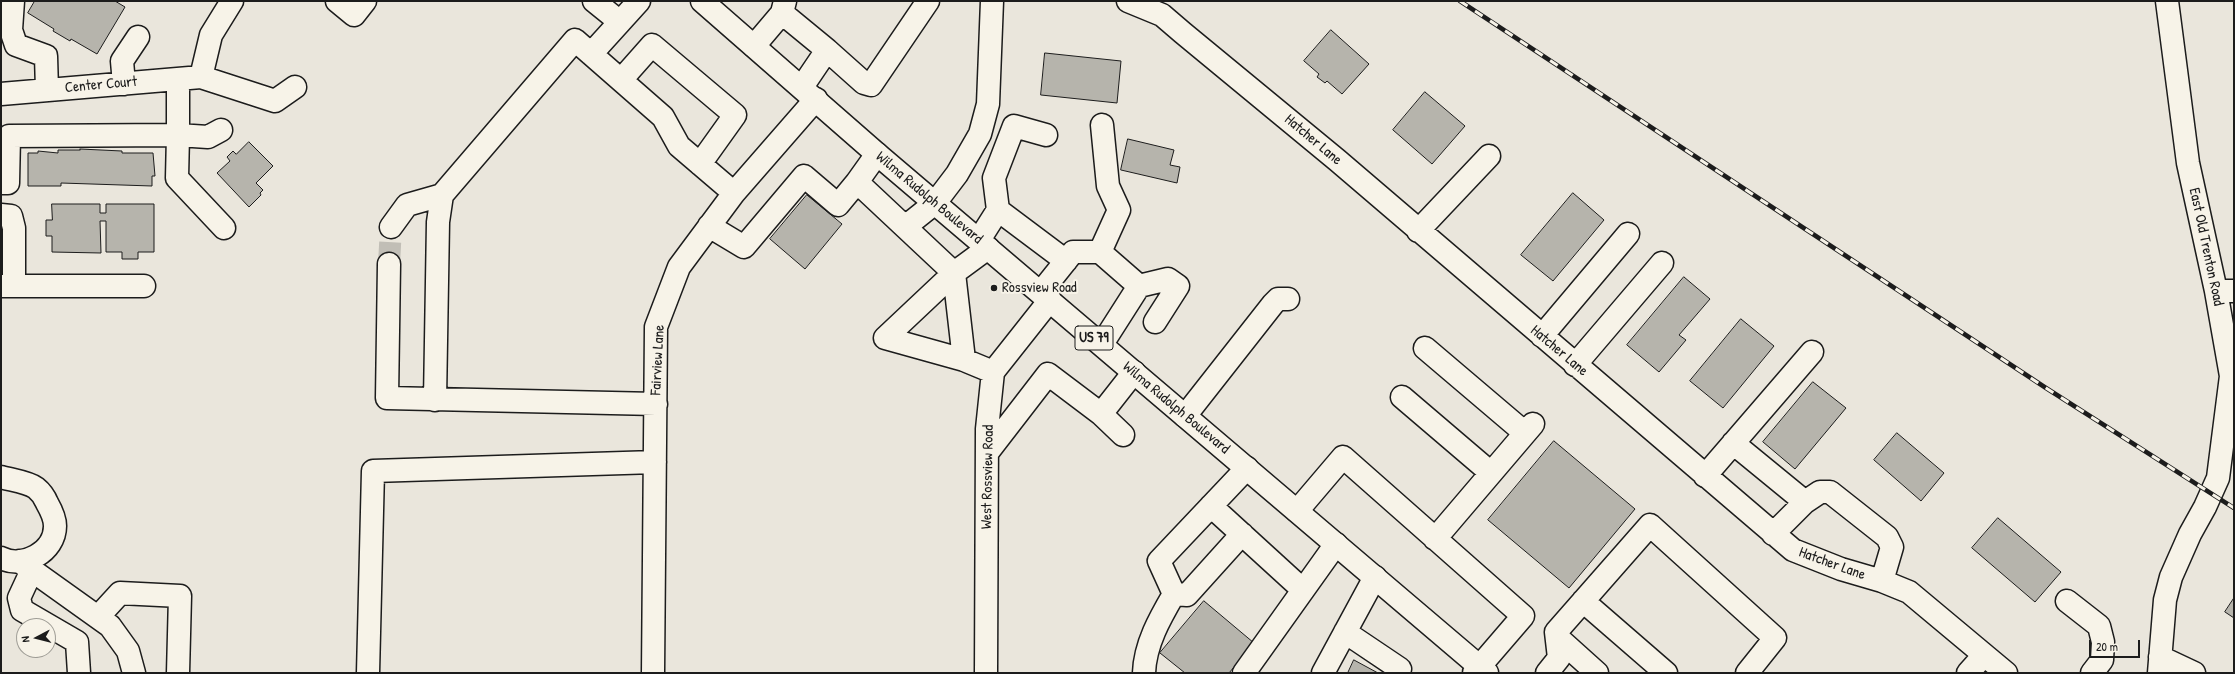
<!DOCTYPE html>
<html>
<head>
<meta charset="utf-8">
<style>
  body { margin:0 }
  #map { position:relative; width:2235px; height:674px; overflow:hidden; background:#eae6dc; font-family:"Patrick Hand",sans-serif }
  canvas { display:block }
  .frame { position:absolute; inset:0; border:2px solid #1c1c1c; pointer-events:none }
  .north { position:absolute; left:16px; top:618px; width:40px; height:40px; box-sizing:border-box; background:#f7f3e8; border:1px solid #9f9d96; border-radius:50%; rotate:263deg; font-size:11px; font-weight:700; line-height:16px; text-align:center; color:#1c1c1c }
  .north::after { content:''; display:block; margin:auto; width:14px; height:18px; background:#1c1c1c; clip-path:polygon(50% 0,100% 100%,50% 72%,0 100%) }
  .scale { position:absolute; left:2089px; top:640px; width:51px; height:18px; box-sizing:border-box; border:2px solid #1c1c1c; border-top:0; padding-left:5px; font-size:12px; line-height:14px; white-space:nowrap; color:#1c1c1c; -webkit-text-stroke:3px #f7f3e8; paint-order:stroke }
</style>
</head>
<body>
<div id="map">
<canvas width="2235" height="674"></canvas>
<div class="frame"></div>
<div class="north">N</div>
<div class="scale">20 m</div>
</div>
<script>
const context = document.querySelector('canvas').getContext('2d');
context.lineJoin = 'round';
function fillPath(path, color) { context.fillStyle = color; context.fill(path, 'evenodd'); }
function trace(path, color, width, dash) { context.strokeStyle = color; context.lineWidth = width; context.lineCap = dash ? 'butt' : 'round'; context.setLineDash(dash || []); context.stroke(path); }
function label(font, color, halo, rows, align = 'center') {
  context.font = font + ' "Patrick Hand",sans-serif'; context.lineWidth = 4; context.setLineDash([]); context.textBaseline = 'middle'; context.strokeStyle = halo; context.fillStyle = color; for (const [text, x, y, turn = 0] of rows) {
    context.save(); context.translate(x, y); context.rotate((+turn || 0) * Math.PI / 180); context.textAlign = isNaN(turn) ? turn : align; if (halo) context.strokeText(text, 0, 0); context.fillText(text, 0, 0); context.restore();
  }
}
const building = new Path2D(`
  M 35,1 L 115,1 L 125,7 L 97,54 L 71,39 L 70,41 L 53,31 L 54,29 L 28,13 Z
  M 1331,30 L 1369,64 L 1342,94 L 1327,81 L 1325,83 L 1317,77 L 1319,74 L 1304,61 Z
  M 1045,53 L 1121,61 L 1117,103 L 1041,95 Z
  M 1425,92 L 1465,126 L 1432,164 L 1393,130 Z
  M 1128,139 L 1174,150 L 1170,165 L 1180,167 L 1177,183 L 1121,170 Z
  M 249,142 L 273,166 L 256,183 L 263,190 L 260,193 L 261,195 L 249,207 L 217,173 L 230,161 L 227,157 L 233,151 L 236,154 Z
  M 80,149 L 122,151 L 122,153 L 153,153 L 155,176 L 152,176 L 152,186 L 61,183 L 61,186 L 28,186 L 28,153 L 38,153 L 38,151 L 58,153 L 58,150 L 80,150 Z
  M 1573,193 L 1604,220 L 1553,281 L 1521,255 Z
  M 807,195 L 842,224 L 805,269 L 770,239 Z
  M 52,204 L 100,204 L 100,213 L 106,213 L 106,204 L 154,204 L 154,252 L 138,252 L 138,259 L 122,259 L 122,252 L 106,252 L 106,221 L 100,221 L 101,253 L 52,252 L 52,236 L 46,236 L 46,220 L 52,220 Z
  M 1684,277 L 1710,299 L 1679,335 L 1686,340 L 1659,372 L 1627,345 Z
  M 1741,319 L 1774,346 L 1723,408 L 1690,381 Z
  M 1813,382 L 1846,408 L 1795,469 L 1763,442 Z
  M 1897,433 L 1944,473 L 1921,501 L 1874,460 Z
  M 1554,441 L 1635,509 L 1569,588 L 1488,520 Z
  M 1998,518 L 2061,572 L 2035,602 L 1972,548 Z
  M 2234,598 L 2234,618 L 2225,612 Z
  M 1204,601 L 1254,643 L 1229,673 L 1185,673 L 1160,653 Z
  M 1354,660 L 1378,673 L 1348,673 Z`);
fillPath(building, '#b6b4ac');
trace(building, '#1c1c1c', 1);
trace(new Path2D(`
  M 389,264 L 391,227`), '#c1beb6', 22, [22, 11]);
const minor = new Path2D(`
  M 13,1 L 11,30 L 16,45 L 46,56 L 47,90
  M 337,1 L 354,15 L 365,1
  M 594,1 L 620,22
  M 1128,1 L 1162,15 L 1183,33 L 1337,160 L 1793,550 L 1841,569 L 1882,581 L 1909,592 L 2006,673
  M 782,13 L 827,50 L 802,87
  M 754,46 L 782,13 L 785,1
  M 827,50 L 864,83 L 871,85 L 928,1
  M 591,54 L 639,1
  M 201,77 L 211,35 L 232,1
  M 178,79 L 178,135 L 208,137 L 221,130
  M 621,80 L 652,45 L 735,115 L 700,164
  M 124,84 L 122,61 L 138,37
  M 1,94 L 201,77 L 275,101 L 295,87
  M 857,182 L 877,154
  M 1,183 L 8,183 L 9,136 L 178,135 L 177,178 L 224,228
  M 998,210 L 994,178 L 1014,126 L 1046,135
  M 1,215 L 11,216 L 14,228 L 14,286
  M 709,226 L 744,247 L 804,176 L 838,205 L 857,182 L 954,273 L 885,338 L 964,360 L 993,372
  M 391,227 L 407,205 L 442,195
  M 905,227 L 935,203 L 957,174 L 980,134 L 988,104 L 992,1
  M 1418,231 L 1489,156
  M 979,240 L 998,210 L 1066,261
  M 1100,252 L 1119,210 L 1108,186 L 1102,125
  M 389,264 L 387,398 L 656,404
  M 1,286 L 144,286
  M 1139,286 L 1168,279 L 1178,286 L 1155,322
  M 2216,291 L 2234,291
  M 1041,292 L 1073,252 L 1100,252 L 1139,286 L 1102,344
  M 1542,336 L 1628,234
  M 1425,348 L 1525,433
  M 964,360 L 954,273 L 988,248
  M 1575,365 L 1662,263
  M 1402,397 L 1491,473
  M 435,400 L 438,222 L 442,195 L 575,40 L 663,117 L 679,146 L 734,193
  M 1101,414 L 1123,435
  M 1185,416 L 1273,304 L 1278,299 L 1288,299
  M 1733,443 L 1805,502 L 1773,534
  M 987,453 L 1048,374 L 1101,414 L 1134,372
  M 1705,476 L 1812,352
  M 1,477 C 11,480 28,482 36,488 C 41,492 45,498 47,503 C 51,510 55,518 55,526 C 55,552 23,569 1,558
  M 1805,502 L 1820,492 L 1830,492 L 1887,537 L 1892,547 L 1882,581
  M 1211,506 L 1303,590
  M 1297,511 L 1343,457 L 1523,616 L 1474,673
  M 1435,539 L 1533,424
  M 19,561 L 110,626 L 128,651 L 134,673
  M 32,570 L 19,598 L 22,610 L 77,642 L 79,673
  M 1174,594 L 1159,561 L 1247,468
  M 1174,594 L 1187,595 L 1242,534
  M 1583,601 L 1666,673
  M 2067,601 L 2099,626 L 2103,642 L 2102,660 L 2092,673
  M 98,617 L 120,593 L 180,596 L 178,673
  M 1345,632 L 1400,669 L 1398,673
  M 1557,637 L 1597,673
  M 2160,657 L 2194,673
  M 368,673 L 373,471 L 655,462
  M 653,673 L 656,327 L 679,267 L 734,193 L 816,99
  M 986,673 L 987,429 L 993,372 L 1050,300
  M 1144,673 C 1145,644 1160,618 1174,594
  M 1244,673 L 1336,544
  M 1323,673 L 1375,577
  M 1547,673 L 1559,658 L 1556,632 L 1650,525 L 1775,638 L 1747,673
  M 1968,673 L 1984,655
  M 2159,673 L 2165,600 L 2171,577 L 2190,534 L 2205,507 L 2218,478 L 2231,376 L 2216,291 L 2188,163 L 2167,1`);
const highway = new Path2D(`
  M 702,1 L 877,154 L 1487,673`);
trace(minor, '#1c1c1c', 25);
trace(highway, '#1c1c1c', 25);
trace(minor, '#f7f3e8', 22);
trace(highway, '#f7f3e8', 22);
const rail = new Path2D(`
  M 1460,1 L 2046,388 L 2234,508`);
trace(rail, '#1c1c1c', 4.5);
trace(rail, '#f7f3e8', 3, [9]);
for (const [x, y, r, color] of [
  [994,288,4,"#1c1c1c"]
]) { const dot = new Path2D(); dot.arc(x, y, r, 0, 2 * Math.PI); context.fillStyle = color; context.fill(dot); trace(dot, '#f7f3e8', 1.5); }
for (const [x, y, w] of [
  [1094,338,38]
]) { const box = new Path2D(); box.roundRect(x - w / 2, y - 12, w, 24, 3); context.fillStyle = '#f7f3e8'; context.fill(box); trace(box, '#1c1c1c', 1); }
label('bold 14px', '#1c1c1c', null, [
  ["US 79",1094,338]
]);
label('15px', '#1c1c1c', '#f7f3e8', [
  ["Center Court",101,85,-5],
  ["Hatcher Lane",1313,140,40],
  ["Wilma Rudolph Boulevard",929,198,40],
  ["East Old Trenton Road",2206,247,78],
  ["Hatcher Lane",1559,351,40],
  ["Fairview Lane",658,360,-87],
  ["Wilma Rudolph Boulevard",1176,408,40],
  ["West Rossview Road",988,477,-89],
  ["Hatcher Lane",1832,564,20]
]);
label('15px', '#1c1c1c', '#f7f3e8', [
  ["Rossview Road",1002,288]
], 'left');
</script>
</body>
</html>
